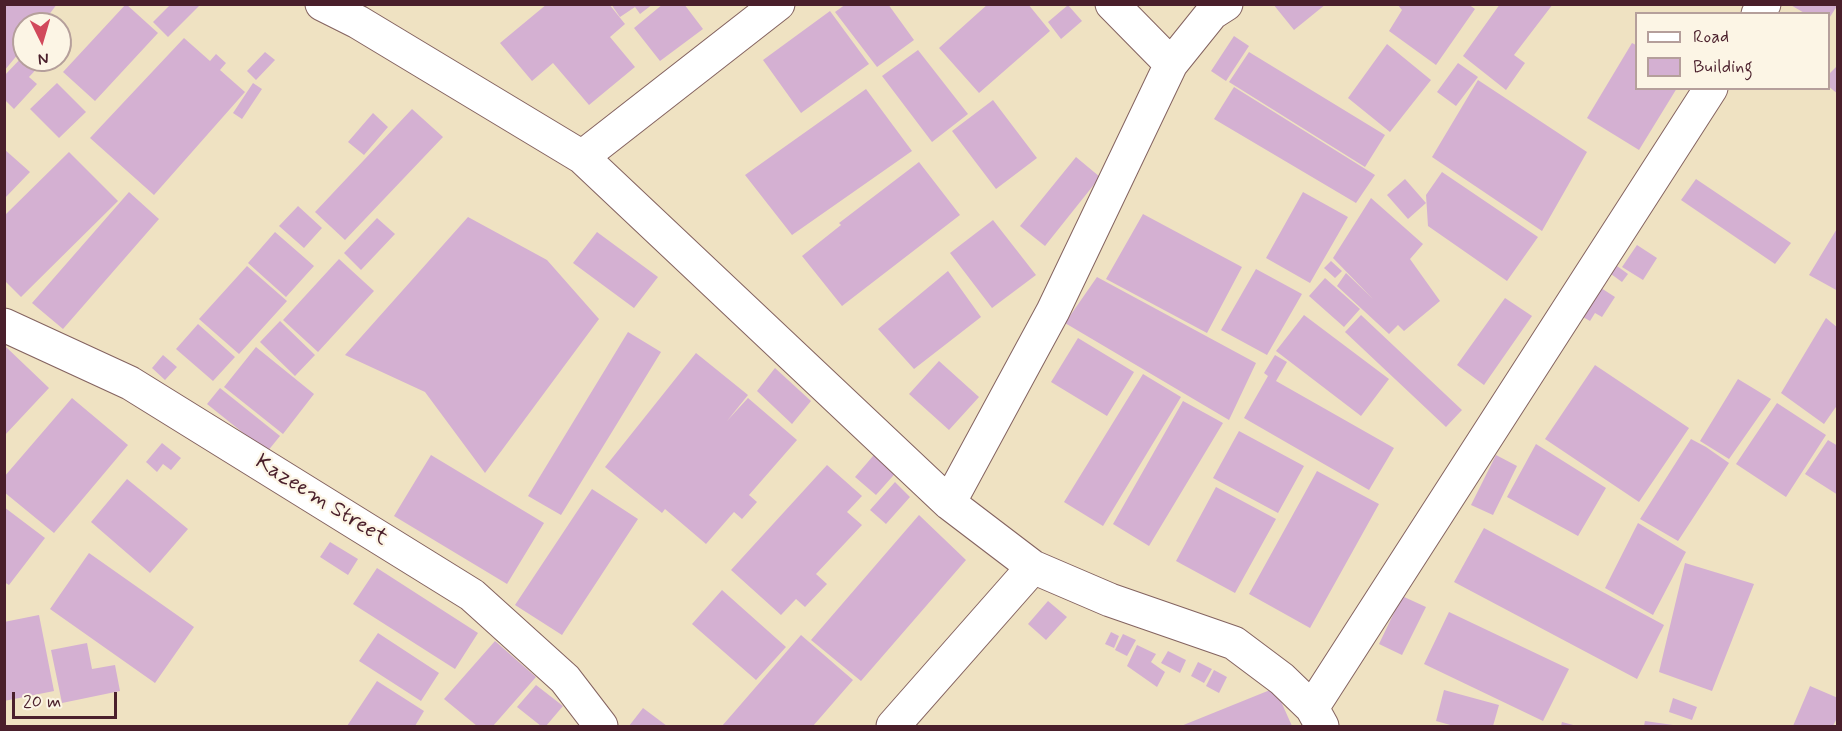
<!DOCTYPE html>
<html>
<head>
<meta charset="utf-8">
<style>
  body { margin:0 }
  #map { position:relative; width:1842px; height:731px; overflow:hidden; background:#efe2c2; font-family:Mynerve,sans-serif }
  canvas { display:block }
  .frame { position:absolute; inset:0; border:6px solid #4a1f2b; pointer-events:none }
  .legend { position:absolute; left:1635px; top:12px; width:195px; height:78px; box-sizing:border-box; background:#fcf5e5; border:2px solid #b59f9b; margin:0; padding:8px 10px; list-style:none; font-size:18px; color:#4a1f2b }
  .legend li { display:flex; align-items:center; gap:12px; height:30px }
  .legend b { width:30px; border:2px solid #b59f9b }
  .north { position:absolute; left:12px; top:12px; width:60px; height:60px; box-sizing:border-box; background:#fcf5e5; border:2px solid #b59f9b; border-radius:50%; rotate:175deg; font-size:16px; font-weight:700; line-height:24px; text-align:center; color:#4a1f2b }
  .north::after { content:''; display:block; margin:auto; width:21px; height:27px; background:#d1495b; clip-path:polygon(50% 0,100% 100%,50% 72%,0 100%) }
  .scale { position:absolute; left:12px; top:692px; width:105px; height:27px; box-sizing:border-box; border:3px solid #4a1f2b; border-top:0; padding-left:8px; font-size:18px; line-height:21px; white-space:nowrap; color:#4a1f2b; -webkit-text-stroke:4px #fcf5e5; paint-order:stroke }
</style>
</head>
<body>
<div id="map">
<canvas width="1842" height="731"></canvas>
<div class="frame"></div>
<ul class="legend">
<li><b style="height:8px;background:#fff"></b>Road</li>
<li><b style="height:16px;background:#d4b0d2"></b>Building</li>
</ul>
<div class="north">N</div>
<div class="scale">20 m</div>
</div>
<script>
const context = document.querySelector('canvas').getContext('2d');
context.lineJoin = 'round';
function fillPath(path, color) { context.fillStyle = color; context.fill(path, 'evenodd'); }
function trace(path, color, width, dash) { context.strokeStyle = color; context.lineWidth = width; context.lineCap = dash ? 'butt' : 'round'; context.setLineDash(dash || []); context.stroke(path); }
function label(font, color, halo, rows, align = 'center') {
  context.font = font + ' Mynerve,sans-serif'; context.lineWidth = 4.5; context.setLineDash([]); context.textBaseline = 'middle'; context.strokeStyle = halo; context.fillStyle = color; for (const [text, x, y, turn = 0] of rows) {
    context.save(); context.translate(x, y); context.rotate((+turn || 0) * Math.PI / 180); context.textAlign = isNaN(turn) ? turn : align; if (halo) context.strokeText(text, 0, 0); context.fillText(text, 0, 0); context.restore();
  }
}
fillPath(new Path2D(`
  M 4,4 L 57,4 L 42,24 L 24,24 L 24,47 L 4,71 Z
  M 126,4 L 158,33 L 95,101 L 63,72 Z
  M 171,4 L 201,4 L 168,37 L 153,22 Z
  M 547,4 L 609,4 L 625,24 L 610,37 L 635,67 L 589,105 L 553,63 L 532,81 L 500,43 Z
  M 611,4 L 653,4 L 640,14 L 635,7 L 620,17 Z
  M 663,4 L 684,4 L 703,29 L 660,61 L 634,28 Z
  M 846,4 L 888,4 L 914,40 L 877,67 L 835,12 Z
  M 988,4 L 1028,4 L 1050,31 L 979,93 L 939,48 Z
  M 1273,4 L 1326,4 L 1294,30 Z
  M 1397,4 L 1468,4 L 1475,9 L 1436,65 L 1389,31 L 1402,10 Z
  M 1500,4 L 1553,4 L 1514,55 L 1525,63 L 1506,90 L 1463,56 Z
  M 1789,4 L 1833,4 L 1837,6 L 1828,20 L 1828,14 L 1806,14 Z
  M 1068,5 L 1082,21 L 1061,39 L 1048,22 Z
  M 830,11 L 869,64 L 801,113 L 763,60 Z
  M 1234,36 L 1249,46 L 1226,81 L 1211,71 Z
  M 184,38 L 210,61 L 216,54 L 226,63 L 220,70 L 245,92 L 154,195 L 90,138 Z
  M 1632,43 L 1636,45 L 1636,88 L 1677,88 L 1639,150 L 1587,118 Z
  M 1387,44 L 1431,80 L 1390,132 L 1348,98 Z
  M 918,50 L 968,114 L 932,142 L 882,76 Z
  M 265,52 L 275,60 L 256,80 L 247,71 Z
  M 1249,52 L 1385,135 L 1365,167 L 1229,82 Z
  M 24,55 L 24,60 L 45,60 L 29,77 L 37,84 L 14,109 L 4,99 L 4,76 Z
  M 1458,63 L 1478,77 L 1456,106 L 1437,92 Z
  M 1838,65 L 1838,94 L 1828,86 L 1828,75 Z
  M 1478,80 L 1587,152 L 1542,231 L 1432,157 Z
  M 57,83 L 86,112 L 59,138 L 30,109 Z
  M 253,83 L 262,89 L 242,119 L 233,113 Z
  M 1234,87 L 1375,175 L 1356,203 L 1214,119 Z
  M 866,89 L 912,151 L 792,235 L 745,175 Z
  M 993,100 L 1037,158 L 996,189 L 952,131 Z
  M 412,109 L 443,137 L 345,240 L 315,212 Z
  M 373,113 L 388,127 L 364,155 L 348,142 Z
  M 4,149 L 30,172 L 4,199 Z
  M 69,152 L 118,201 L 21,297 L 4,280 L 4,216 Z
  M 1076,157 L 1100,177 L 1045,246 L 1020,226 Z
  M 919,162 L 960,215 L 842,306 L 802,256 L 841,225 L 839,223 Z
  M 1442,172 L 1538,237 L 1507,281 L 1428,226 L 1426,195 Z
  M 1405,179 L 1426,203 L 1408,219 L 1387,195 Z
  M 1696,179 L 1791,243 L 1775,264 L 1681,200 Z
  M 129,192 L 159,219 L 63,329 L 32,303 Z
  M 1303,192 L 1348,217 L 1310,283 L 1266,258 Z
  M 1371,198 L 1423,244 L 1410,259 L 1440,301 L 1404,331 L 1398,325 L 1389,334 L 1337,286 L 1346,273 L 1373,299 L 1333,258 Z
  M 298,206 L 322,228 L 304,248 L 279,226 Z
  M 1143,214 L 1242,267 L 1207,333 L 1106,279 Z
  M 468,217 L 547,260 L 599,319 L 485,473 L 425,392 L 345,355 Z
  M 377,218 L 395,234 L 361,270 L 344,253 Z
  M 993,220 L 1036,275 L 992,308 L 950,253 Z
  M 1838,227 L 1838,291 L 1809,275 Z
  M 275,232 L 314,266 L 286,297 L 248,263 Z
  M 597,232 L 658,277 L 634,308 L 573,263 Z
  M 1637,245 L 1657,258 L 1643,280 L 1622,267 Z
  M 339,259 L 374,291 L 318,352 L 283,320 Z
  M 1331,261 L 1342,271 L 1335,278 L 1324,268 Z
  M 247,266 L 287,301 L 239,354 L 199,319 Z
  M 1617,266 L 1628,274 L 1622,282 L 1611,274 Z
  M 1256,269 L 1302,294 L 1267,355 L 1221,330 Z
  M 948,271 L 981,317 L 914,369 L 878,329 Z
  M 1097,277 L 1256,363 L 1229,420 L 1065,323 Z
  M 1325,278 L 1360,309 L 1344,327 L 1309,296 Z
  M 1601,288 L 1615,297 L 1602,317 L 1595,313 L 1590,321 L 1583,317 Z
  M 1505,298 L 1532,316 L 1484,385 L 1457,365 Z
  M 1304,315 L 1389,379 L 1361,416 L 1276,351 Z
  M 1361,315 L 1462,410 L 1446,427 L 1345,332 Z
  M 1826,318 L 1838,328 L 1838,404 L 1824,424 L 1781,393 Z
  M 280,321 L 315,355 L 295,376 L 260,342 Z
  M 198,324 L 235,357 L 213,381 L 176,349 Z
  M 628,332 L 661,352 L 561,515 L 528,496 Z
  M 1078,338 L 1134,372 L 1107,416 L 1051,382 Z
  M 5,346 L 49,388 L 5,435 Z
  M 256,347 L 314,394 L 283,434 L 224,387 Z
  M 696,353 L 748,395 L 727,421 L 748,398 L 797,440 L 749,495 L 757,502 L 742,519 L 734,512 L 706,544 L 665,509 L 662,513 L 605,467 Z
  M 163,355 L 177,367 L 165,380 L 152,368 Z
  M 1275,355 L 1287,362 L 1276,381 L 1394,448 L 1369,490 L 1244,418 L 1268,376 L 1264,373 Z
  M 939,361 L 979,397 L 949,430 L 909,394 Z
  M 1595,365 L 1689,428 L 1639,502 L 1545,439 Z
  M 775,368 L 811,401 L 792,424 L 757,391 Z
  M 1143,374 L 1181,397 L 1103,526 L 1064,502 Z
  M 1738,379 L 1771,399 L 1729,459 L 1700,441 Z
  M 220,388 L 280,436 L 267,452 L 207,404 Z
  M 72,398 L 128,445 L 54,533 L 4,492 L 4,477 Z
  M 1183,401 L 1223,423 L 1149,546 L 1113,524 Z
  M 1777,403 L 1826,435 L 1786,497 L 1736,464 Z
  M 1239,431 L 1304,466 L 1278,513 L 1213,478 Z
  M 1691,439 L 1706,447 L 1729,463 L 1678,541 L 1640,519 Z
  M 1828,440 L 1838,446 L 1838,495 L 1805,474 Z
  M 162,443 L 181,458 L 171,470 L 163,464 L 157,472 L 146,462 Z
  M 1536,444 L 1606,488 L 1578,536 L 1507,497 Z
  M 879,449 L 900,468 L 876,495 L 855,477 Z
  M 431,455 L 544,523 L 507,584 L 394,516 Z
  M 1496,455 L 1517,466 L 1493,515 L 1471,505 Z
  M 827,465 L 862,496 L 847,512 L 862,525 L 816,574 L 827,584 L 805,607 L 796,599 L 781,615 L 731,570 Z
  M 1317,471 L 1379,504 L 1310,628 L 1249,594 Z
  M 127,479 L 188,529 L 150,573 L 91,522 Z
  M 895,482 L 910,497 L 886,524 L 870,510 Z
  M 1216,487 L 1276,519 L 1235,593 L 1176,561 Z
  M 592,489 L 638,519 L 562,635 L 515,605 Z
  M 4,507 L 45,538 L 9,585 L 4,582 Z
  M 919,515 L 966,560 L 861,681 L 811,640 Z
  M 1638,523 L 1686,552 L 1653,615 L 1605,588 Z
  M 1484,528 L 1664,625 L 1637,679 L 1454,582 Z
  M 330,542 L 358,559 L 348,575 L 320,557 Z
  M 89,553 L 194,627 L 155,683 L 50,609 Z
  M 1685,563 L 1754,584 L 1712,691 L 1659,672 Z
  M 377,568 L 478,633 L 455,669 L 353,604 Z
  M 722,590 L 786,647 L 756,680 L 692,624 Z
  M 1402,596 L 1426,607 L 1402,655 L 1379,644 Z
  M 1048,601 L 1067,617 L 1046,640 L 1028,624 Z
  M 1449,612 L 1569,669 L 1543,721 L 1424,664 Z
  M 39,615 L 54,691 L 4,701 L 4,622 Z
  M 1111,632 L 1119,636 L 1114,648 L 1105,644 Z
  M 378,633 L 439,673 L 421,701 L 359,661 Z
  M 1123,634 L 1136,640 L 1127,656 L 1115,650 Z
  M 801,635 L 853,680 L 813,726 L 722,726 Z
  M 495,641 L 536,677 L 493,726 L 477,726 L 444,699 Z
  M 87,643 L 92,669 L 115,665 L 120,691 L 62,703 L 51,650 Z
  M 1137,645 L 1156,654 L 1151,662 L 1165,672 L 1157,687 L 1127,666 Z
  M 1168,651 L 1186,660 L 1180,673 L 1161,663 Z
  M 1198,662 L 1212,669 L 1204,683 L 1191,676 Z
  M 1214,670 L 1227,677 L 1219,693 L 1206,686 Z
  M 377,681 L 424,711 L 415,726 L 347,726 Z
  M 536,685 L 563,706 L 546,726 L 541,726 L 517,707 Z
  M 1810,686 L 1838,698 L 1838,716 L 1833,726 L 1793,726 Z
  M 1275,688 L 1292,726 L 1181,726 Z
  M 1444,690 L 1499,705 L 1493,726 L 1454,726 L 1436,721 Z
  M 1673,698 L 1697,707 L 1692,720 L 1669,712 Z
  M 643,708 L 667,726 L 629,726 Z
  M 1645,721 L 1673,725 L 1673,726 L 1644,726 Z
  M 1562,722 L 1577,726 L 1561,726 Z`), '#d4b0d2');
const minor = new Path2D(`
  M 322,4 L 358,22 L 582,157 L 949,503 L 1033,567 L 1110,600 L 1234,643 L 1282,679 L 1312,708 L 1322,726
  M 1758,14 L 1764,4
  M 1171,64 L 1212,13 L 1226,4
  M 582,157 L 778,4
  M 4,325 L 130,383 L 472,595 L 565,679 L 601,726
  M 949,503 L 1053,311 L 1171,64 L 1112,4
  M 1312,708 L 1711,88
  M 893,726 L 1033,567`);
trace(minor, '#846360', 35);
trace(minor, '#fff', 33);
label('22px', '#4a1f2b', '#fcf5e5', [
  ["Kazeem Street",321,501,32]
]);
</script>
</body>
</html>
